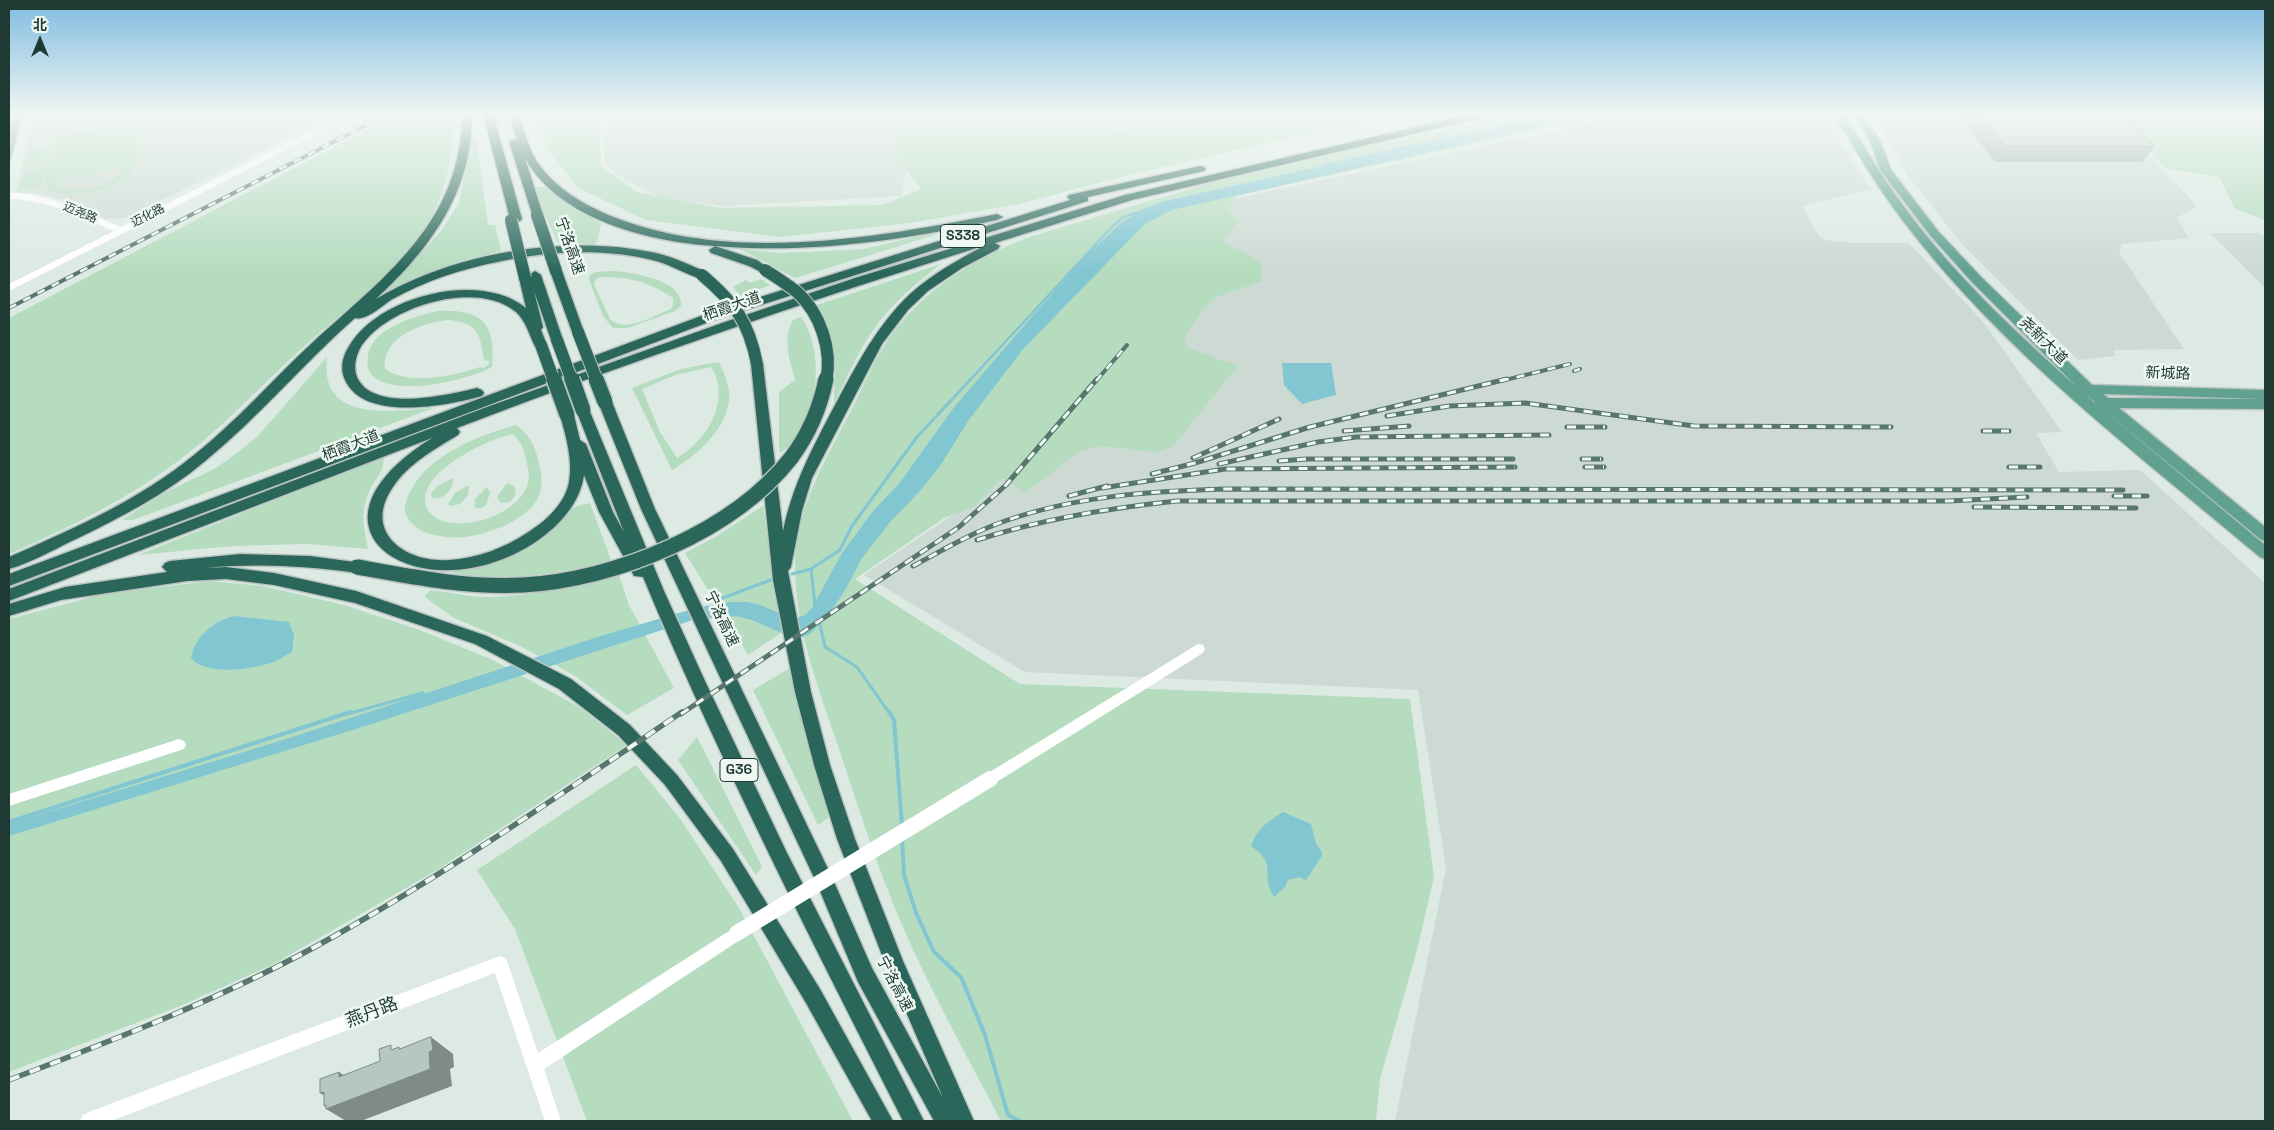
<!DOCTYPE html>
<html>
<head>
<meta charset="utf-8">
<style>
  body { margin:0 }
  #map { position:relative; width:2274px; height:1130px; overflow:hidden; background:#ddeae4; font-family:"Space Grotesk","Noto Sans SC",sans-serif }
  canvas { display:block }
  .frame { position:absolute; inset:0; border:10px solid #1f3a32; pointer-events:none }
  .north { position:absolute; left:15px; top:15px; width:50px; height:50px; -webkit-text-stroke:4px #eef7f2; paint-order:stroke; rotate:0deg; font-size:14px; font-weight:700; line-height:20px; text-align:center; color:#1f3a32 }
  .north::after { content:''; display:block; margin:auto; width:18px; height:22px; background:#1f3a32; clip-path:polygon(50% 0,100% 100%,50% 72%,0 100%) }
</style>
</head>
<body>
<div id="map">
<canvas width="2274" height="1130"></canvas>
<div class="frame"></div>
<div class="north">北</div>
</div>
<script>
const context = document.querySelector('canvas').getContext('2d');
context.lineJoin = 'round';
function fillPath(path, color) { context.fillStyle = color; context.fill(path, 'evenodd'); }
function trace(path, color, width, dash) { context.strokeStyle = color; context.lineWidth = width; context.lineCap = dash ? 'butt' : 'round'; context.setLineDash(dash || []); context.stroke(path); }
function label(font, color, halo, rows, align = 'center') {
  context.font = font + ' "Space Grotesk","Noto Sans SC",sans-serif'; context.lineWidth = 5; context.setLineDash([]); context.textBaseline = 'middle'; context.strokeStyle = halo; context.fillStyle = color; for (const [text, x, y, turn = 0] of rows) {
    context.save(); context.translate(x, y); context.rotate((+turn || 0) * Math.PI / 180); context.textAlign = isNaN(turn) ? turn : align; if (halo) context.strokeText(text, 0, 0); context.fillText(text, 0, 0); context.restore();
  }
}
fillPath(new Path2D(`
  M 79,114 L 324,114 L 307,128 L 126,218 L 107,219 L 63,200 L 38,193 L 16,192 L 32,123 Z
  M 610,114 L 1197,114 L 954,160 L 907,161 L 901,196 L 724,206 L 663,198 L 621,178 L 605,163 L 603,132 Z
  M 1634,114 L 1821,114 L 1871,189 L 1802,206 L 1819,236 L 1826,240 L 1853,243 L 1909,243 L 1984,323 L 2062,432 L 2036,433 L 2059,472 L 2140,470 L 2265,583 L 2265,1121 L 1395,1121 L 1446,868 L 1418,690 L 1025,672 L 864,575 L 967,505 L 1236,198 Z
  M 1874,114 L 2112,114 L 2197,206 L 2177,218 L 2189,238 L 2122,244 L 2119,252 L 2184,349 L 2113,350 L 2116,356 L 2078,360 L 1961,243 L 1908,176 Z
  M 2210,233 L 2256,233 L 2265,236 L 2265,288 Z`), '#ccdad3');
fillPath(new Path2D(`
  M 88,114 L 110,114 C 95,115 73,120 66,135 L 130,123 L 126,116 L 115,114 L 140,115 L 142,121 C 140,135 141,155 134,167 C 123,190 71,201 50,191 L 45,182 C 53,147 49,128 88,114 ZM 123,167 C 119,185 68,200 57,183 L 57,180 Z
  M 397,114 L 456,114 C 454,143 449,176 438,203 C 413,261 355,302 308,343 C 267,379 230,421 186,455 C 132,497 71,527 9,554 L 9,318 Z
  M 539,114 L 603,114 L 600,120 L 601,166 L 637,192 L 721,208 L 882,205 L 922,189 L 896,158 L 902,114 L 1114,114 L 1116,131 L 1209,114 L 1392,114 L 1129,175 L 1019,204 L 910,223 L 780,237 L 646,220 L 578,188 L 547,148 Z
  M 1517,114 L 1612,114 L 1236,196 L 1229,211 L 1238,221 L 1230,233 L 1222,241 C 1232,248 1256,256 1260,264 C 1262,268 1261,276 1262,281 L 1216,297 L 1202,311 L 1184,338 L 1188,348 L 1238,366 L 1173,446 L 1156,452 L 1100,446 L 1078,452 L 1039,483 L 1024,492 L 1002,478 L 974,507 L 944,518 L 855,579 L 1020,684 L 1410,699 L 1434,877 L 1417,950 L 1380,1079 L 1376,1121 L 1001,1121 C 967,1056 931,992 902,925 C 877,867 858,806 838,746 C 818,687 794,625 795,562 C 796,506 829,454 854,405 C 864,385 872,365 884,346 C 919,292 971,260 1029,237 L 1247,172 Z
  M 2116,114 L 2265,114 L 2265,220 L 2235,209 L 2219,177 L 2166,169 Z
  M 476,138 L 488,225 L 495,225 L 501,251 L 457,262 L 385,292 L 441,231 L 459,203 L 471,139 Z
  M 50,147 L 46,164 L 25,168 L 29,151 Z
  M 45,168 L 42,186 L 20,190 L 24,172 Z
  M 536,187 L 546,187 L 566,203 L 601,223 L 598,240 L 595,244 L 558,243 L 537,198 Z
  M 932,233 L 935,235 L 795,278 L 740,249 L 782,253 L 863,249 Z
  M 941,264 C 918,282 894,301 877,325 C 859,349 847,377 834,404 C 835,363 837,342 817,305 Z
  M 612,271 C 631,272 685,280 681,306 L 675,311 L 628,328 L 613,328 L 603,316 L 589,280 L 589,276 L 595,272 ZM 600,277 C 627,276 651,282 673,298 L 673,305 L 671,309 C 655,315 625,334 610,319 L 594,284 L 595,280 Z
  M 761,279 L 770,285 L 741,296 L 733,287 L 746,280 L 750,283 Z
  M 438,311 C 482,309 496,323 492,367 C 469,380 392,399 371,374 C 367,369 367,361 368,356 C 371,328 416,316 438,311 ZM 449,320 C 478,323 480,334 484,360 L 489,361 L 489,364 L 484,368 L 480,367 C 453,376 411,386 385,369 C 381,337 423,322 449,320 Z
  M 801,317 C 824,350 819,407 795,439 C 792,444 786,448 781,453 L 779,450 L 779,392 L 795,380 C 790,360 782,339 793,320 Z
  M 327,357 C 319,423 390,411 434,408 L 133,520 L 122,520 L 162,494 L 216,468 L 237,453 L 257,437 Z
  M 719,362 C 723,371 728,381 729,392 C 732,425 698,455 672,470 L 632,388 L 681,369 ZM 711,367 C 732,399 707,441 677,458 L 660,432 L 642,389 L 675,375 Z
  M 516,425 C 529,434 534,444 538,459 C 540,469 543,479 541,489 C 535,522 474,541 446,537 C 430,535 415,531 407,517 C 403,510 405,503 408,496 C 425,456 477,436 516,425 ZM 512,434 C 525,445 524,452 528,468 C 540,517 431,546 425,501 C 424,493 430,483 435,477 C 455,457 485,441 512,434 Z
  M 384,457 C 382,479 376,475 369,492 C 360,513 364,527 368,549 L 307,544 L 233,546 L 138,555 Z
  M 453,478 C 454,490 443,500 432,498 L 431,494 L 437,486 Z
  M 507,483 L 514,486 L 516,494 L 510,502 L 501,503 L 497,497 Z
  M 469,485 L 468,495 L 460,504 L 450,506 L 448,504 L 455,493 Z
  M 487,487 L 490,493 L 486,505 L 482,508 L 476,508 L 474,506 L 475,499 Z
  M 590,503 L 611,560 C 562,575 503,581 452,573 L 454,568 C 488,567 520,557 547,535 C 556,527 565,513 575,507 C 579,505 585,504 590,503 Z
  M 763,506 L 781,633 L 748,655 L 685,553 L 715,537 Z
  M 619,575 L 629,605 L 674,688 L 627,715 L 575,676 L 520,646 L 452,617 L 424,596 L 431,590 C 449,592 468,597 485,597 C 531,597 575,586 619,575 Z
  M 210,581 L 263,586 L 344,605 L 417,629 L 493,660 L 579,707 L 627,745 L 439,869 L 274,964 L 180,1006 L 9,1072 L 9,619 L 103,594 Z
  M 790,668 L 829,817 L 818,825 L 753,690 Z
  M 697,737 L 762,867 L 756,875 L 678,760 Z
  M 636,765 L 679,817 L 739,908 L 853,1121 L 587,1121 L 515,929 L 477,870 Z`), '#b5dcbf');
fillPath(new Path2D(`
  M 1555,114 L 1598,114 L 1172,210 L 1145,224 L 1024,348 L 968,421 L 942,463 L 921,490 L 891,521 L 862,558 L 844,592 L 831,611 L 811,633 L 801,638 L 791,637 L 752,620 L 736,616 L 693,620 L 359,728 L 9,836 L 9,824 L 286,739 L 601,636 L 699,607 L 730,602 L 747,602 L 761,605 L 792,619 L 805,615 L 812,608 L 842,553 L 874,510 L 899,484 L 955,406 L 1028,321 L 1088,254 L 1122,222 L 1144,209 L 1165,201 Z
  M 1282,363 L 1331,363 L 1336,395 L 1302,404 L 1284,385 Z
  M 233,616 L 289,622 L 294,635 L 292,652 C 284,656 276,662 267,664 C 247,670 205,675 191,658 C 196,635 212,623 233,616 Z
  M 1283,812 L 1311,824 L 1316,844 L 1322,852 L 1322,856 L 1306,880 L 1299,877 L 1288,880 L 1285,887 L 1274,897 C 1259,873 1279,865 1251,846 C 1257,829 1268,821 1283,812 Z`), '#82c6d2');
trace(new Path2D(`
  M 1323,166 L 1429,142
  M 969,381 L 1112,227 L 1123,217 L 1142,211`), '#82c6d2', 2.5);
trace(new Path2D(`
  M 811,569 L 815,605
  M 792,574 L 811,569 L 840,550 L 852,526 L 917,437 L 971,379
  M 717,600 L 776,578
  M 819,620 L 825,647 L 857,667 L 890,714
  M 347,714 L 423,693`), '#82c6d2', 3);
trace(new Path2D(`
  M 889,712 L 894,720 L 902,826
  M 9,822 L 351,712
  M 902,838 L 904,875 L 916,913 L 934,952 L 961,977 L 985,1035 L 1008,1115 L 1020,1121`), '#82c6d2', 4);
const major = new Path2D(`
  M 1834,114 L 1844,114 C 1866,149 1886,184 1911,216 C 1959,280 2019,335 2078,388 L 1972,282 L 1930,235 L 1880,170 L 1871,143 L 1854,114 L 1864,114 L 1881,143 L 1891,170 L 1938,231 L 1980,276 L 2092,385 L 2265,390 L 2265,399 L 2103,394 L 2108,398 L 2265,399 L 2265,409 L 2119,408 L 2265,527 L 2265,541 L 2260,539 L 2100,407 L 2265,545 L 2265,559 L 2260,557 C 2136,453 2003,352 1904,222 C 1878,188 1856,151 1834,114 ZM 2084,393 L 2095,402 L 2095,403 Z`);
const highway = new Path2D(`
  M 462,114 L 472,114 C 473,191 430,249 376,299 C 455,252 567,234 656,253 C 674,257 690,265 706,272 L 708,275 L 702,279 C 686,275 672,265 656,261 C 606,248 552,251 502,261 C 464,268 424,281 391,300 C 382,306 366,321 355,318 C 303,364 258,418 204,462 C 166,494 120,518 74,540 C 53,550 31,563 9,569 L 9,557 C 73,529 139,500 194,455 C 237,421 272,380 312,343 C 384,277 462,222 462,114 Z
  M 483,114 L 493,114 L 522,219 L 520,221 L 516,222 L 510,219 Z
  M 509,114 L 519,114 C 525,132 529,152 541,167 C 558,190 585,205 611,216 C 730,264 876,238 997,214 L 1003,217 L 997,220 C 903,240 811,254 715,246 L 757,260 L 771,270 L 765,274 L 749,266 L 711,253 L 709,250 L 715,246 C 650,242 559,220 525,158 L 543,215 L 537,218 L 533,217 L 509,142 L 510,140 L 517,139 Z
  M 1472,114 L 1491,114 L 1486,117 L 1132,200 L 995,243 L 1000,246 L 998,249 L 962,268 L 928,291 L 908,310 L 882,344 L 812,478 L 802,511 L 791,567 L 788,571 L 811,692 L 830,765 L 855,839 L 903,961 L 974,1121 L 934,1121 L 858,982 L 817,884 L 641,509 L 598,402 L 605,397 L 612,402 L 655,509 L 831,875 L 872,968 L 943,1098 L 885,963 L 837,839 L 814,765 L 795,692 L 773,580 L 751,364 L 757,360 L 763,364 L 783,531 C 793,483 813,447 835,405 C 856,366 877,325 910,294 C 932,274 959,259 986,245 C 808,301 631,361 457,428 L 460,432 L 458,435 C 435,449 408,464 393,487 C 362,532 405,563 449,560 C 478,558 505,548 530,531 C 547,520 565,503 569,482 C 573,460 566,437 560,415 L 567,410 L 574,415 L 580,440 L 586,444 L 613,512 L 624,532 L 576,410 L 583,405 L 588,407 L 664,591 L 705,681 L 787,853 L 924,1121 L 903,1121 C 812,942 720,762 643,577 L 634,576 L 599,512 L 584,475 C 580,503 560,525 537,541 C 425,617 283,531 432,438 L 9,601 L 9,589 L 484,408 L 722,323 L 855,278 L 1125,195 Z
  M 1200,166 L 1204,167 L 1206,169 L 1204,171 L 1088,197 L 1088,201 L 717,319 L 9,586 L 9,574 L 709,313 L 1070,200 L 1067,197 L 1069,195 Z
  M 556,267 L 562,271 L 584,332 L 582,335 L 578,336 L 572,332 L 550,271 Z
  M 535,271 L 541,275 L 563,340 L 562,343 L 552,343 L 551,340 L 534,291 L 543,327 L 541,330 L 547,345 L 546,348 L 536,348 C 529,336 527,322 516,312 C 477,279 389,306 362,345 C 356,354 353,367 357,377 C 373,413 447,395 477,388 L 482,390 L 484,393 L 482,396 C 446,406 364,422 345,380 C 340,369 342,358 348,348 C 376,296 480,270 526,308 L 519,278 L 521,275 L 529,275 Z
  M 240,554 L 310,556 L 362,563 L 365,567 L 362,571 L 357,573 C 307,566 256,563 206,568 L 226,567 L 274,573 L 356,591 L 487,636 L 571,679 L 630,725 L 677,775 L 733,849 L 820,989 L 893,1121 L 872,1121 L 806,1003 L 721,861 L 665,785 L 618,735 L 559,689 L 475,644 L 355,603 L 274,585 L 226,579 L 187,581 L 61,600 L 9,616 L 9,604 L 65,587 L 167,572 L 162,567 L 165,563 L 170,561 Z`);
trace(major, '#bcc4c2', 3);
trace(highway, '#bcc4c2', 3);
fillPath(new Path2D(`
  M 326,114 L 335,114 L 322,132 L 9,291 L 9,284 L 114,231 C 79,216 47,200 9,199 L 9,193 C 49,193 84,212 121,227 L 316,128 Z
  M 1198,644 L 1203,645 L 1205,649 L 1203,653 L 995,783 L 990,785 L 985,783 L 983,779 L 985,775 Z
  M 179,739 L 184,741 L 186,745 L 184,749 L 9,806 L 9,794 Z
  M 737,926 L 743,928 L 745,933 L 743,938 L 544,1069 L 561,1121 L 545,1121 L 495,973 L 111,1121 L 80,1121 L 83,1115 L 89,1112 L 500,956 L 506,959 L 508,964 L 538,1053 Z`), '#fff');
fillPath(major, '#60a190');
fillPath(highway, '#2a675a');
const railFar2 = new Path2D(`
  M 9,308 L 388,114
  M 1574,371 L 1580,369
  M 1096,381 L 1127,345
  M 1501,381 L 1570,364`);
const railFar1 = new Path2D(`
  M 1387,416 L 1449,406 L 1525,403 L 1694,426 L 1891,427
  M 1567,427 L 1605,427
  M 1344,431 L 1409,426
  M 1983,431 L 2009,431
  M 1193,458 L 1279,419
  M 1582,459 L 1601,459
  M 1279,461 L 1307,459 L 1513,459
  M 1219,464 L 1318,442 L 1356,437 L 1549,435
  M 1585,467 L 1604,467
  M 2009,467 L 2040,467
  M 1152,474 L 1195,463 L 1310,427 L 1507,379
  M 1102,488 L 1225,469 L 1515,467
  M 1069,496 L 1107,486
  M 2114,496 L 2147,496
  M 1974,507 L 2136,508
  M 977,540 C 1042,519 1109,508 1177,501 L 1949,501 L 2027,497
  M 913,566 C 943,550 973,532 1005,521 C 1076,496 1151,491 1226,489 L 2123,490
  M 681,714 L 959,527 L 1006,485 L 1097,379`);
const rail = new Path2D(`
  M 9,1080 C 119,1038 228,996 331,938 C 452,870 567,790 682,712`);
trace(railFar2, '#58766e', 4);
trace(railFar1, '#58766e', 5);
trace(rail, '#58766e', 5.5);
trace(railFar2, '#eef7f2', 2.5, [8]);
trace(railFar1, '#eef7f2', 3, [9]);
trace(rail, '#eef7f2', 4, [11]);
const highwayBridgeFar1 = new Path2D(`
  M 537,215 L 556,271
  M 511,220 L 525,278
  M 765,270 C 776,277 787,284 797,292 C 820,313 833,350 826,381
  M 702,275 C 734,302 749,322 757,364
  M 578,332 L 597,381
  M 557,340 L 572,381
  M 541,345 L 554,381`);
const highwayBridge = new Path2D(`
  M 554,379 L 567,415
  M 572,379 L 583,410
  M 596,379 L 605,402
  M 357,567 C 412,577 467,588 523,585 C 615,580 733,532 791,458 C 809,434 820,408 826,379`);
trace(highwayBridgeFar1, '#bcc4c2', 14, []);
trace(highwayBridge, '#bcc4c2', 18, []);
trace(new Path2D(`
  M 737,933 L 990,779`), '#fff', 16);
trace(highwayBridgeFar1, '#2a675a', 12);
trace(highwayBridge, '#2a675a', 15);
fillPath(new Path2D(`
  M 1958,114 L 2125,114 L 2154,146 L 2143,162 L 1995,162 Z`), '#9daba5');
fillPath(new Path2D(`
  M 11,114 L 23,114 L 9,167 L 9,124 Z
  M 431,1037 L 453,1054 L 454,1067 L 450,1069 L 452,1086 L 361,1121 L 346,1121 L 326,1109 L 328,1108 L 324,1106 L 326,1105 L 338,1104 L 320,1093 L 429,1052 Z
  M 339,1072 L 364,1089 L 339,1077 Z`), '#7f8b86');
const building = new Path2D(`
  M 9,114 L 11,114 L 9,124 Z
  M 1980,114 L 2125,114 L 2154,146 L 2005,146 Z
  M 431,1037 L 433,1050 L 429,1052 L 430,1069 L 326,1109 L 326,1105 L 324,1106 L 324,1092 L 320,1093 L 320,1079 L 339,1072 L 339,1077 L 380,1061 L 379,1049 L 391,1045 L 391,1050 L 399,1047 L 399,1049 Z`);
fillPath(building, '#b6c7c0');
trace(building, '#7f8b86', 1);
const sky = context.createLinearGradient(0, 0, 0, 272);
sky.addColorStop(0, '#7fbbdf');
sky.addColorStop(0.42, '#f0f6f3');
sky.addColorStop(1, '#f0f6f300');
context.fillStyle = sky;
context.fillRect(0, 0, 2274, 272);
label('12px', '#1f3a32', '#eef7f2', [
  ["迈尧路",80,213,23],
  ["迈化路",148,216,-27]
]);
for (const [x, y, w] of [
  [963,236,45],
  [739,770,38]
]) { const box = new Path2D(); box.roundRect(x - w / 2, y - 11.5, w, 23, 4); context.fillStyle = '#eef7f2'; context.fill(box); trace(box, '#1f3a32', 1); }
label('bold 14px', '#1f3a32', null, [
  ["S338",963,236],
  ["G36",739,770]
]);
label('15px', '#1f3a32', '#eef7f2', [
  ["宁洛高速",569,246,71],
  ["栖霞大道",732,307,-19],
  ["尧新大道",2043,341,45],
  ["新城路",2168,374,2],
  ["栖霞大道",351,446,-21],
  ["宁洛高速",721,619,65],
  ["宁洛高速",894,984,63]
]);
label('18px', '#1f3a32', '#eef7f2', [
  ["燕丹路",372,1013,-21]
]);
</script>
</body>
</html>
